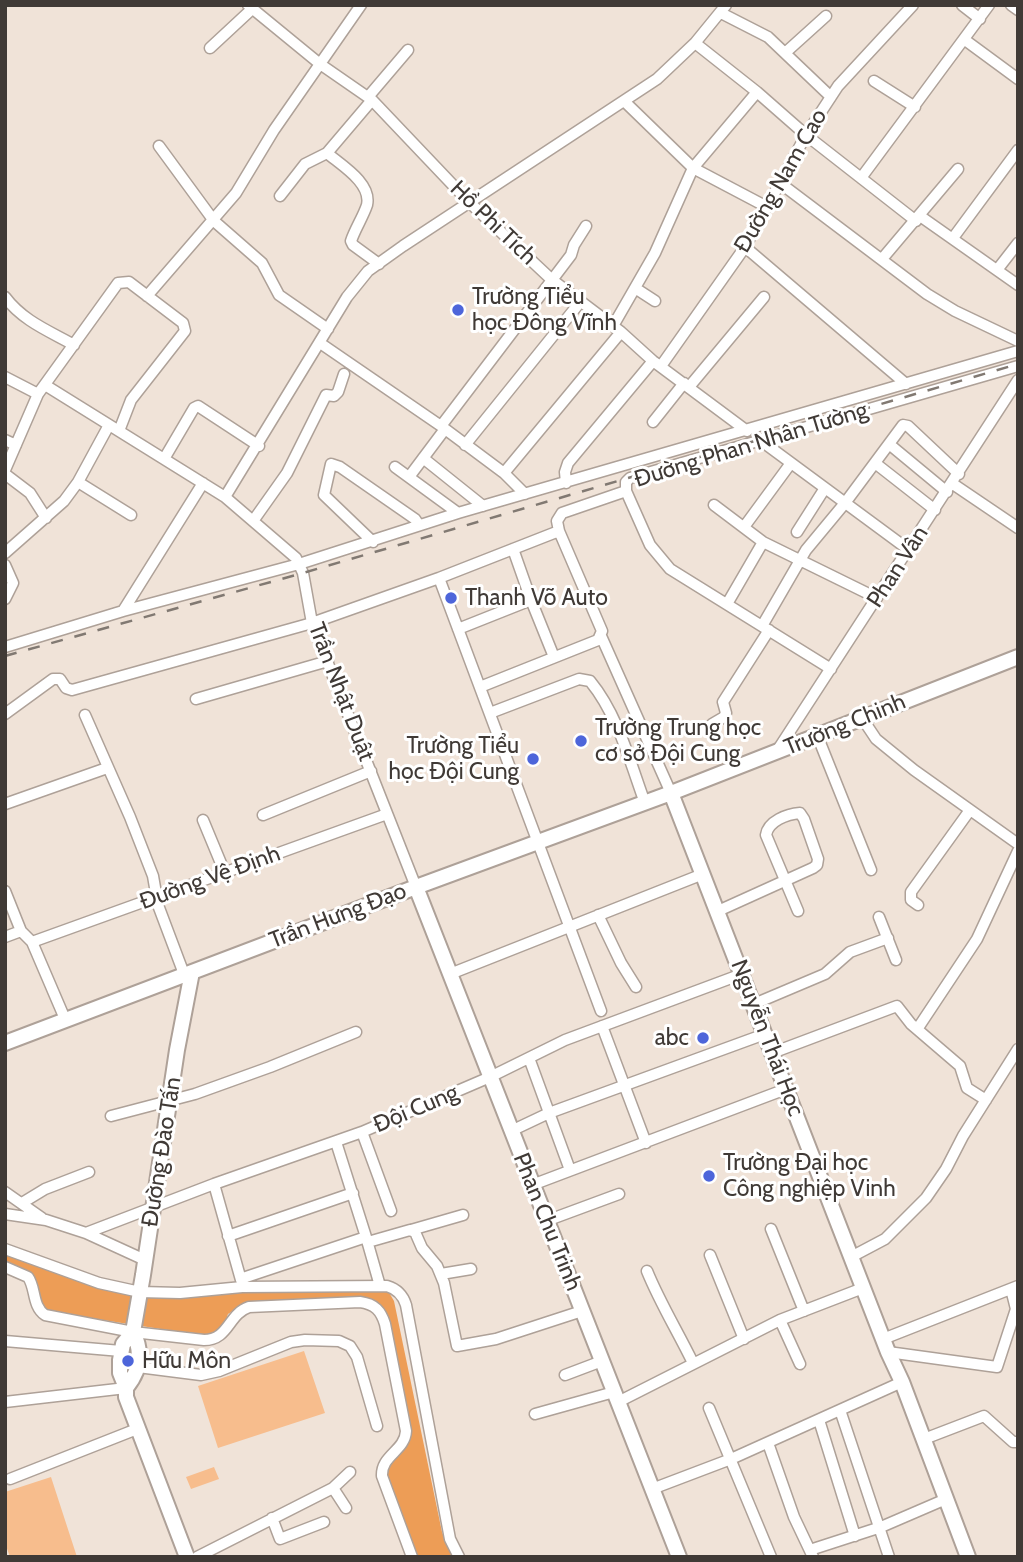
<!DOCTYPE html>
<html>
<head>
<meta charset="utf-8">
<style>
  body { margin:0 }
  #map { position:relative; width:1023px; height:1562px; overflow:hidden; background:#f0e3d8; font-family:Cabin,sans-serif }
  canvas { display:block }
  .frame { position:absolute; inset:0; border:7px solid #403a36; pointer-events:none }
</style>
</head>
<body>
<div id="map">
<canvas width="1023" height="1562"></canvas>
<div class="frame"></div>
</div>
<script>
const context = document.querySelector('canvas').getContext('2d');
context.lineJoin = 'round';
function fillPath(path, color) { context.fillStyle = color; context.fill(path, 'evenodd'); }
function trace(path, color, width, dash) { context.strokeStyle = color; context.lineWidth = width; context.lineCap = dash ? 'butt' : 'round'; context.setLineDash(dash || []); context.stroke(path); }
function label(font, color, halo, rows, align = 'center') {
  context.font = font + ' Cabin,sans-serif'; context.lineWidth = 6; context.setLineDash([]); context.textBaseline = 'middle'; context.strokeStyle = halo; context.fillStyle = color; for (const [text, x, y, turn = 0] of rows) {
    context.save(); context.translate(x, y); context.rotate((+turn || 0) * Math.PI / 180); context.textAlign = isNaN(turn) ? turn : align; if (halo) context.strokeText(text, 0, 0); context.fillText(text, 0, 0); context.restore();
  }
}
fillPath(new Path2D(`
  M 304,1351 L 325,1413 L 218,1448 L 198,1386 Z
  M 214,1467 L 219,1479 L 191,1489 L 186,1477 Z
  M 51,1477 L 77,1557 L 10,1557 L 5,1543 L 5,1492 Z`), '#f7bd8d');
fillPath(new Path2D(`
  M 5,1251 L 145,1297 L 242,1291 L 387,1289 L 394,1301 L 442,1532 L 452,1557 L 418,1557 L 386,1477 C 382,1458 407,1452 409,1434 L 387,1315 C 380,1301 370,1298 354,1297 L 247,1302 L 228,1314 L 224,1326 L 214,1335 L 206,1336 L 51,1312 L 42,1308 L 36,1281 L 32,1274 L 5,1263 Z`), '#ed9d56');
const street = new Path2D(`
  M 248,5 L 320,64 L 372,100 L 469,202 L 551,279 L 621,332 L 653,361 L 747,431
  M 962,5 L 980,19
  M 1011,5 L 1018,10
  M 721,13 L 768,37 L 831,97
  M 965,40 L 1018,79
  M 695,43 L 757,92 L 806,135 L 916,221
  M 210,48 L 252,9
  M 785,53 L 826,16
  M 874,81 L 915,107
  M 368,97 L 408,50
  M 624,101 L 693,168 L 767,207
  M 159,146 L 214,221 L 262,263 L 279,295 L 328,329
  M 327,153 C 341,165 372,183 367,205 C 363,217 355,229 351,241 L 353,245 L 379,264
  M 861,178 L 989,5
  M 780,183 L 927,294 L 955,311 L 1018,341
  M 280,196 L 305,164 L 327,153 L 372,100
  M 920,216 L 1018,285
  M 953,238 L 1018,150
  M 745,247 L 906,384
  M 882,259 L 958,169
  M 997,270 L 1018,243
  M 635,288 L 655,301
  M 147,296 L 236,193 L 274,130 L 361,5
  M 5,297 C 23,321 49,331 74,345
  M 613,326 L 655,253 L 693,168 L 757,92
  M 320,343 L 441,426 L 504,473 L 621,332
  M 661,366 L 745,247 L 806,135 L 838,86 L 913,5
  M 5,377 L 38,394
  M 45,385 L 225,497 L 296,558 L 303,573 L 312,623 L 416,887
  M 689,387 L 764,297
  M 653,422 L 684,383
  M 441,426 L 571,255 L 574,245 L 586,226
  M 5,440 L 16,445
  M 760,440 L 909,550
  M 889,444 L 947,492
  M 465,445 L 581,301
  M 423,458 L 483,506
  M 164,459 L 194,408 L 198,406 L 259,446
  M 875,463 L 935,510
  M 395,467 L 458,513
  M 5,470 L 38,394 L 118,283 L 129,282 L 183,323 L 185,331 L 131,400 L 119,431
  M 504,473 L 525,494
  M 5,474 L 30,493 L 46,518
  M 409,477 L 445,429
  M 78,482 L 131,515
  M 566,483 L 565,472 L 568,463 L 653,361
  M 953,484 L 1018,528
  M 626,491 L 650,545 L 670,569 L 831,669
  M 225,497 L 347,297 L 368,271 L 403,246 L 657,79 L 695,43 L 726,5
  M 714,505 L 763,542 L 877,598
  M 253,521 L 287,473 L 326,395 L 334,396 L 338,392 L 344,374
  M 744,527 L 791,463
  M 797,532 L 825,488
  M 373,542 L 324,495 L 331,464 L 340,467 L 415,519 L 419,525
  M 5,553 L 64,501 L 78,482 L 109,425
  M 5,565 L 13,583 L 5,599
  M 439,578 L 601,1011
  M 531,600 L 554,657
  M 727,604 L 763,542
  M 123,611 L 203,483
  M 762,626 L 806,550 L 845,503 L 903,425 L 908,426 L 959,474
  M 458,629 L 531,600 L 513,549
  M 601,636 L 671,793
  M 5,647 L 123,611 L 299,564 L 458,513 L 1018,351
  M 480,687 L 598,640 L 602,631 L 559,531
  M 196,699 L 328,661
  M 490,713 L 579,679 L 590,681 C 618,715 630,762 645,803
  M 5,714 L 53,679 L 60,679 L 66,688 L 72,690 L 312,623 L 439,578 L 559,531 L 557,521 L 562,513 L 626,491 L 626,482 L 630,478 L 1018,366
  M 85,715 L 130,817 L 153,876 L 158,905 L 184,974
  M 862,718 L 876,739 L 914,770 L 1018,844
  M 712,724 L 724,717 L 726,713 L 723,702 L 769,630
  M 817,735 L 871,870
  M 777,751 L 1018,380
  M 5,804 L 107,768
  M 263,815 L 371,771
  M 203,820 L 225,873
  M 5,891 L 21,931 L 32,942 L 65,1019
  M 918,905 L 911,900 L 911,892 L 970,810
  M 718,911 L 813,868 L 817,865 L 818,859 L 804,819 L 800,813 C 787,814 768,821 766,835 L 798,911
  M 598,915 L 621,963 L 636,987
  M 879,917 L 896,960
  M 5,937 L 21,931
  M 32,942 L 387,814
  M 450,974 L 703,874
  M 754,1004 L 825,974 L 850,952 L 888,938
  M 602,1026 L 646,1143
  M 918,1028 L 977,939 L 1018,851
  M 772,1053 L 897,1006 L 911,1024 L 960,1066 L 967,1088 L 986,1100
  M 529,1058 L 570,1170
  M 111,1116 L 195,1094 L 270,1067 L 356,1032
  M 511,1131 L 549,1113 L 765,1034
  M 362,1132 L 391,1211
  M 336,1142 L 366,1237 L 380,1286
  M 214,1184 L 241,1280
  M 532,1185 L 786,1089
  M 5,1192 L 42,1218
  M 22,1203 L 45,1189 L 89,1172
  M 5,1214 L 46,1220 L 86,1233 L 145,1260
  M 546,1221 L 619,1194
  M 771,1229 L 804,1311
  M 411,1230 L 463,1215
  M 86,1233 L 214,1184 L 362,1132 L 490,1077 L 565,1040 L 742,974
  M 228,1236 L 353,1193
  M 368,1242 L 410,1230 L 415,1232 L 422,1248 L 437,1266 L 444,1283 L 457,1346 L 496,1339 L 582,1311
  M 5,1249 L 99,1283 L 140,1292 L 180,1293 L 242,1287 L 387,1286 C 397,1289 403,1295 406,1305 L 450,1539 L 459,1557
  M 710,1255 L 744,1339
  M 851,1257 L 885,1239 L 926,1198 L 946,1169 L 963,1136 L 1018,1049
  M 5,1267 L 28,1277 C 36,1288 32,1306 45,1315 L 133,1332 L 204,1340 C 229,1340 228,1314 249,1307 L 360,1302 C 375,1304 381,1311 385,1324 L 406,1431 C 405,1451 381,1455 382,1476 L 412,1557
  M 647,1271 C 660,1303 678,1332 693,1363
  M 441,1274 L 471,1269
  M 242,1287 L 243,1278 L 366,1237
  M 780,1320 L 800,1364
  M 883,1339 L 1018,1286
  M 5,1341 L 121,1351
  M 888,1352 L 997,1367 L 1016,1309 L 1011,1289
  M 138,1367 L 201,1375 L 219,1371 L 291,1342 L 305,1340 L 339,1341 L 350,1346 L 357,1357 L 377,1426
  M 565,1375 L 602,1361
  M 5,1402 L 126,1388
  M 618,1402 L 780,1320 L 863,1288
  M 709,1408 L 771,1557
  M 840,1410 L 889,1557
  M 535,1414 L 614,1392
  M 819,1420 L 855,1536
  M 924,1439 L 984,1416 L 1013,1442 L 1018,1442
  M 768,1443 L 794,1517 L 813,1557
  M 10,1479 L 137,1429
  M 333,1488 L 346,1508
  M 652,1489 L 731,1459 L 902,1382
  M 272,1518 L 280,1539 L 324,1522
  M 810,1550 L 881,1527 L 946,1499
  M 197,1557 L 333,1488 L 350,1472`);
const secondary = new Path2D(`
  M 671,793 L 888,1352 L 902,1382 L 968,1557
  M 416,887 L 679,1557
  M 5,1043 L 416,887 L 671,793 L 1018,657
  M 126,1388 C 140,1371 143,1352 133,1332
  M 187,1557 L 126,1397 L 126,1388 L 120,1373 L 120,1360 L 123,1344 L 133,1332 L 143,1275 L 177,1050 L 192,972`);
trace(street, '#aea198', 13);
trace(secondary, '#aea198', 18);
trace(street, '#fff', 10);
trace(secondary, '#fff', 14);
trace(new Path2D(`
  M 5,656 L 303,573 L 1018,364`), '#817972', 2.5, [12, 12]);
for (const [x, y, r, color] of [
  [458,310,7,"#4d65da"],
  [451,598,7,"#4d65da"],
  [581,741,7,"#4d65da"],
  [533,759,7,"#4d65da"],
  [703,1038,7,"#4d65da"],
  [709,1176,7,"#4d65da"],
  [128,1361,7,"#4d65da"]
]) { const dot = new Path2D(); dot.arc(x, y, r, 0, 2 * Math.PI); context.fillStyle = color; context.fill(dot); trace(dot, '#fff', 2.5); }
label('23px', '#403a36', '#fff', [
  ["Đường Nam Cao",781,181,-60],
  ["Hồ Phi Tích",493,223,44],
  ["Đường Phan Nhân Tường",751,445,-17],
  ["Phan Vân",898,567,-57],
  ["Trần Nhật Duật",341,692,69],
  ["Trường Chinh",845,725,-22],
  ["Đường Vệ Định",210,878,-20],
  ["Trần Hưng Đạo",338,916,-21],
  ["Nguyễn Thái Học",767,1038,69],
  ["Đội Cung",416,1109,-23],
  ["Đường Đào Tấn",162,1152,-81],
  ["Phan Chu Trinh",547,1222,68]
]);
label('23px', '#403a36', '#fff', [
  ["Trường Tiểu",472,297],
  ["học Đông Vĩnh",472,323],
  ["Thanh Võ Auto",465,598],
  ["Trường Trung học",595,728],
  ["cơ sở Đội Cung",595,754],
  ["Trường Tiểu",519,746,"right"],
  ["học Đội Cung",519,772,"right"],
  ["abc",689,1038,"right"],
  ["Trường Đại học",723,1163],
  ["Công nghiệp Vinh",723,1189],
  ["Hữu Môn",142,1361]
], 'left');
</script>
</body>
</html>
